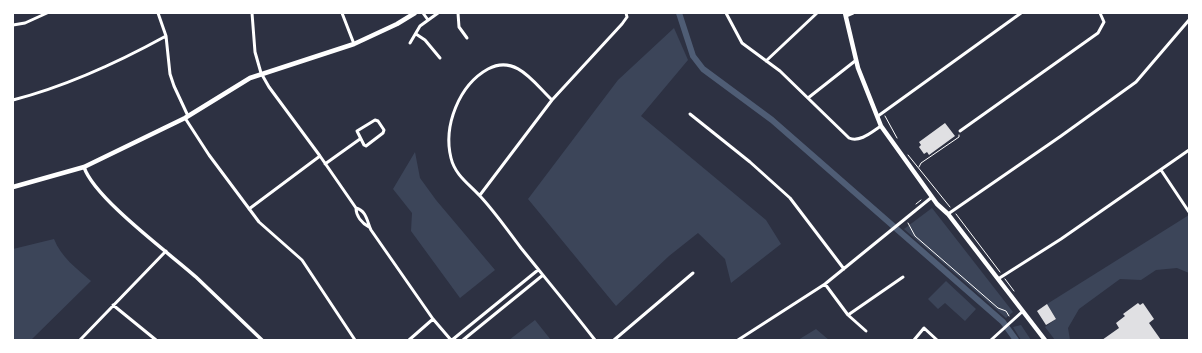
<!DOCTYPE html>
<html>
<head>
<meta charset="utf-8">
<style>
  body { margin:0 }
  #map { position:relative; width:1202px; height:353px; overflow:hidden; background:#2d3142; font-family:"Fira Sans",sans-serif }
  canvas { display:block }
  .frame { position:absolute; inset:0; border:14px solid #fff; pointer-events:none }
</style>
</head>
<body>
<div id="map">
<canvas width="1202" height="353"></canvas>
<div class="frame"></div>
</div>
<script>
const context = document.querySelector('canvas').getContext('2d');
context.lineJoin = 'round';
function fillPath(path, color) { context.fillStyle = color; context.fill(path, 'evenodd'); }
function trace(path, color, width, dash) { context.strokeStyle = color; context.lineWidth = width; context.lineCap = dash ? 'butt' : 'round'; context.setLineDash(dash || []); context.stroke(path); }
fillPath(new Path2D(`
  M 674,28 L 688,60 L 641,116 L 766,220 L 781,244 L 731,283 L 725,259 L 698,233 L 669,256 L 616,306 L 528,199 L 618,80 Z
  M 415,152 L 420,178 L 436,200 L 495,270 L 460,298 L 411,231 L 412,213 L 393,189 Z
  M 932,208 L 1013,312 L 1006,318 L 904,229 Z
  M 1189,215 L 1189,273 L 1177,268 L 1156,270 L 1141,280 L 1120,279 L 1079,309 L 1068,328 L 1070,340 L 1055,340 L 1045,327 L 1056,319 L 1047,304 Z
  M 54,239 C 61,257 76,268 91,281 L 31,340 L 13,340 L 13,249 Z
  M 946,281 L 976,309 L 965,321 L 945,303 L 938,309 L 928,299 Z
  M 535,320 L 551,340 L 509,340 Z
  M 1021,325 L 1031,340 L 1021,340 L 1013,327 Z
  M 816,329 L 829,340 L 798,340 Z`), '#3c4559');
trace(new Path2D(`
  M 679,13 L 693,56 L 703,69 L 772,120 L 1003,322 L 1016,340`), '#4f5d75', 6);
fillPath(new Path2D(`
  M 945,123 L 955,136 L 929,155 L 927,152 L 924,154 L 919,147 L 921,145 L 919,142 Z
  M 1138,303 L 1140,305 L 1143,303 L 1154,319 L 1149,323 L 1161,340 L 1102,340 L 1119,328 L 1116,323 L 1125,316 L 1123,314 Z
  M 1047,304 L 1056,319 L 1046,325 L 1037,311 Z`), '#e0e0e3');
trace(new Path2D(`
  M 885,116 L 897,138
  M 908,155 L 950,207
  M 919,167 L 921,163 L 959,137 L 959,135
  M 916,204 L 921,200
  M 956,214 L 1000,272
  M 908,223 L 915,236 L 998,308 L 1006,311 L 1009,316
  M 1005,279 L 1014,291`), '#fff', 1);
trace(new Path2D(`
  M 158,13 L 166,36 L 170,74 L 174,86 L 188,116
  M 252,13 L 255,52 L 261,73 L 269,87 L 320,156 L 356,208
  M 342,13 L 354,44
  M 423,13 L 428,20
  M 458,13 L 459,27 L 467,38
  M 726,13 L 742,43 L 780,71 L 849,138 C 860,143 873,131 881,126
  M 846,16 L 853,13
  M 13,25 L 25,23 L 47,13
  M 416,34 L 425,40 L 440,58
  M 410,43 L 420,26 L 438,13
  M 766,61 L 817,13
  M 808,98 L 855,61
  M 13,100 C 67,86 117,63 166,36
  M 552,100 C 534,83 516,54 488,69 C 459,85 443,126 451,158 C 455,175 469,184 480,196 C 495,212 508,231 521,248 C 546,279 571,309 595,340
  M 690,114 L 750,162 L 790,198 L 844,269
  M 878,116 L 1021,13
  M 185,118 L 209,155 L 259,222 L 302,260 L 355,340
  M 375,120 L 378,121 L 384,130 L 383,133 L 366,146 L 364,145 L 357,131 Z
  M 960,131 L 1098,33 L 1104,22 L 1100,13
  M 325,164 L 360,139
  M 1161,170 L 1189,212
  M 480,195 L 552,100 L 622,24 L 627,17 L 626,13
  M 249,209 L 320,156
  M 948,214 L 1061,136 L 1136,82 L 1189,20
  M 369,227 C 362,223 356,216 356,208 C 367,211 367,222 371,230 L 433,319 L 451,340
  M 998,279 L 1061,239 L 1189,150
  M 825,284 L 848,315 L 866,331
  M 113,305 L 156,340
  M 848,315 L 903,277
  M 80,340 L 166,251
  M 409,340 L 433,319
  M 452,340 L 538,270
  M 463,340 L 543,275
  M 614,340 L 693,273
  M 738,340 L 825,284 L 932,197
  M 914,340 L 924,328 L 937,340
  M 991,340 L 1023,311`), '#fff', 3);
trace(new Path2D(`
  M 84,167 C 94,198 169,253 196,277 C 218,298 240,319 262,340`), '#fff', 3.5);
trace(new Path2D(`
  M 845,13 L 858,68 L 881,126 L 937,204 L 948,214 L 1045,340
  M 13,187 L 84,167 L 185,118 L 250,78 L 354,44 L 397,24 L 415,13`), '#fff', 4.5);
</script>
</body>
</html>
